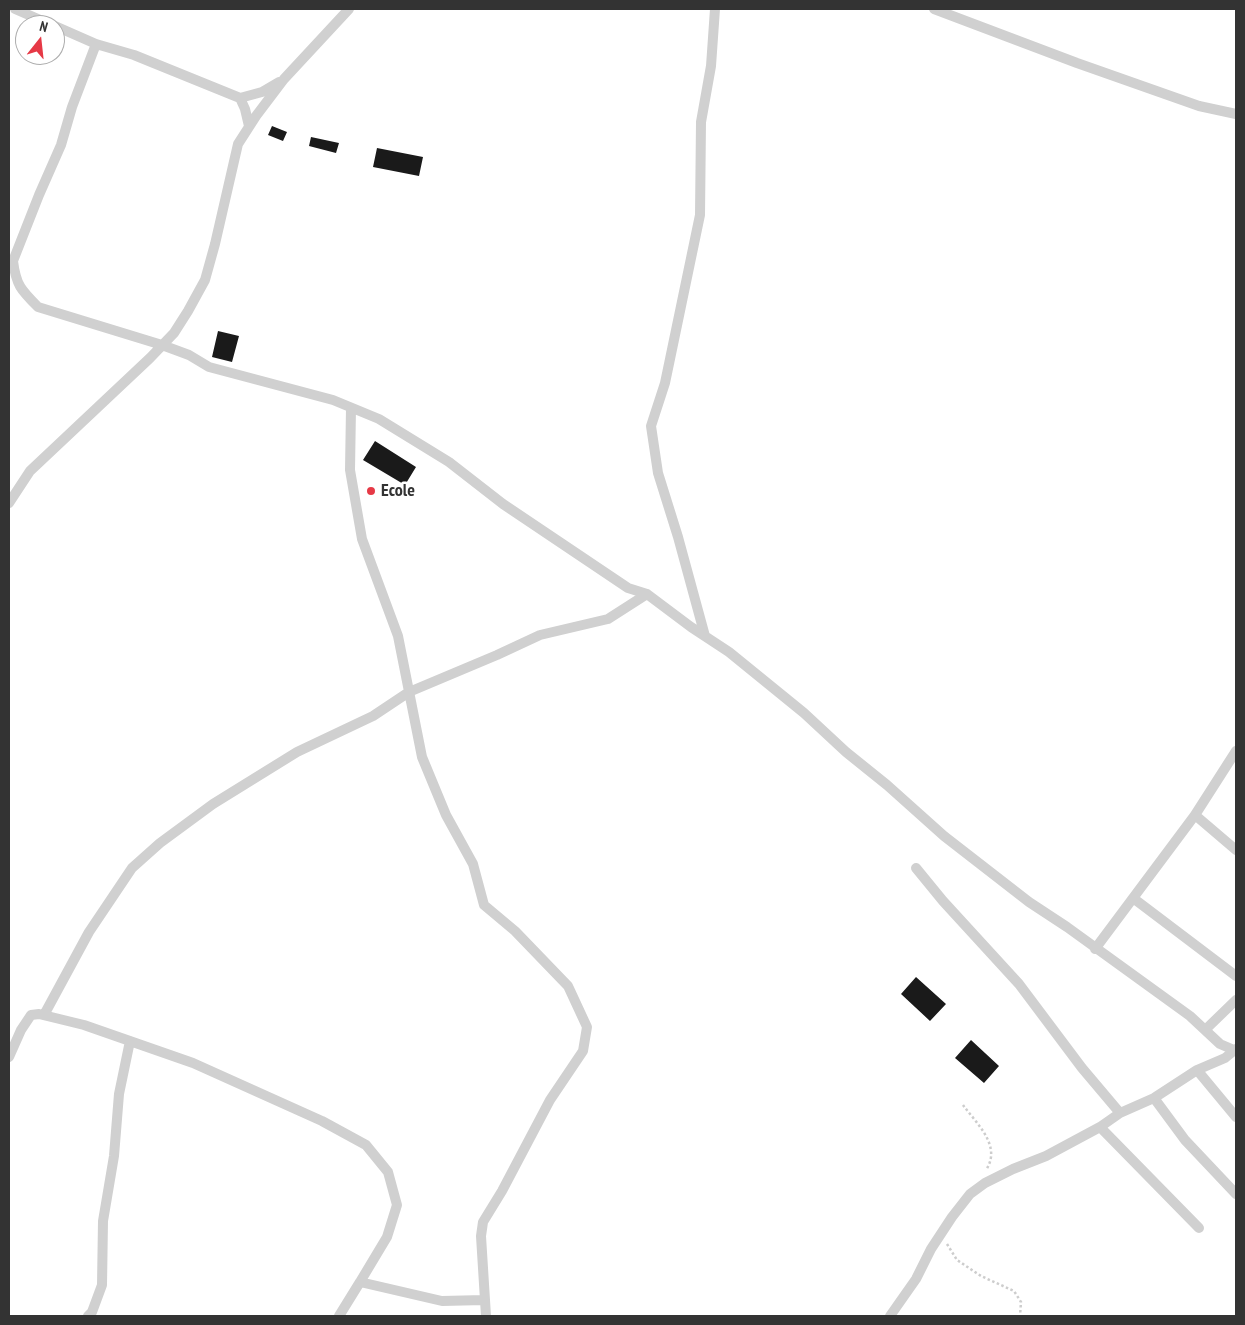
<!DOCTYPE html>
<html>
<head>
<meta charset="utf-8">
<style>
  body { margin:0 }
  #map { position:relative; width:1245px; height:1325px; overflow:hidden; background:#fff; font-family:"PT Sans Narrow",sans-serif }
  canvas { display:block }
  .frame { position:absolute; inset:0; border:10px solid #333; pointer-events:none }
  .north { position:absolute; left:15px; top:15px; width:50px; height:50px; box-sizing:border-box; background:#fff; border:1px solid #adadad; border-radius:50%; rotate:16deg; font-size:14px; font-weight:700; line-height:20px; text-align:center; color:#333 }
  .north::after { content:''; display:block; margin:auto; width:18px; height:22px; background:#e63946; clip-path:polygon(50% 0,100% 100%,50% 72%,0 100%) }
</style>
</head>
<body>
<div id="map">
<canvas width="1245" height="1325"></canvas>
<div class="frame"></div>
<div class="north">N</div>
</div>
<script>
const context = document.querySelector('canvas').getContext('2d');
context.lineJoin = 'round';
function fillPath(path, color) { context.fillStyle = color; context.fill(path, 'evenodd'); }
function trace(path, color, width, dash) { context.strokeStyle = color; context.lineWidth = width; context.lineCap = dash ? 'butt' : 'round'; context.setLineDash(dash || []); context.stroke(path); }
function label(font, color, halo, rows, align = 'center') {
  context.font = font + ' "PT Sans Narrow",sans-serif'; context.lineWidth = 5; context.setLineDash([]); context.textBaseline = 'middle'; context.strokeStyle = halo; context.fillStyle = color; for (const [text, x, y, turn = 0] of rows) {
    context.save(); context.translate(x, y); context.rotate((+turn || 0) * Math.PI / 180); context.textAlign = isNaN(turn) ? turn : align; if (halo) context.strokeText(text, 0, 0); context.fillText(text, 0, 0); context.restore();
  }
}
fillPath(new Path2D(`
  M 272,126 L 287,132 L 283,141 L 268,135 Z
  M 311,137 L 339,143 L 336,153 L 309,146 Z
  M 377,148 L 423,157 L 419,176 L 373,167 Z
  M 218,331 L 239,336 L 232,362 L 212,357 Z
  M 375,441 L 416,467 L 405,485 L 363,460 Z
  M 916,977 L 946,1004 L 930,1021 L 901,994 Z
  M 971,1040 L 999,1066 L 984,1083 L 955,1058 Z`), '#1a1a1a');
trace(new Path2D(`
  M 963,1105 C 977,1124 1002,1146 986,1170
  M 947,1244 L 957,1260 L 981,1276 L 1014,1291 L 1021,1302 L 1020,1316`), '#cdcdcd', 2.5, [2.5, 2.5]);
trace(new Path2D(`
  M 15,9 L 52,25
  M 934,9 L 1077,63 L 1199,106 L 1236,114
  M 55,26 L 96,44 L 134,55 L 240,98 L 262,92 L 279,82
  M 240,98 L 245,109 L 249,126
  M 13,261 C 16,285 21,290 38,307 L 162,345 L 189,355 L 209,367 L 333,400 L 379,419 L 449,462 L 503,504 L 628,588 L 647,594 L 691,627 L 729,652 L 804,713 L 846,752 L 887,785 L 944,836 L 1029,902 L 1067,927 L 1190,1016 L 1220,1044 L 1234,1050
  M 9,266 L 13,261 L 39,195 L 61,145 L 72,107 L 96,44
  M 351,408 L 350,470 L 362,539 L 398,636 L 422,757 L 446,815 L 473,864 L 484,905 L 515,931 L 568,986 L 587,1027 L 583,1051 L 550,1100 L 502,1191 L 483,1222 L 481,1236 L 486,1316
  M 9,503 L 30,471 L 150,358 L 174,333 L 188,311 L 205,280 L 215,244 L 238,144 L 256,116 L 284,79 L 349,9
  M 705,636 L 678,537 L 658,473 L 651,426 L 665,383 L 700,215 L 701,122 L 711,66 L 715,9
  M 1195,815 L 1236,751
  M 916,868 L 943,901 L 1019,984 L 1082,1068 L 1120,1113
  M 1133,898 L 1236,976
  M 1095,949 L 1195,815 L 1236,850
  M 44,1015 L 89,932 L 132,868 L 160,843 L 213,804 L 297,752 L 373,716 L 409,692 L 497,655 L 540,635 L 608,619 L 647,594
  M 1205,1030 L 1236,1000
  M 9,1057 L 21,1030 L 31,1015 L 39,1014 L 84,1025 L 193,1063 L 322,1121 L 366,1145 L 388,1172 L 397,1205 L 387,1237 L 360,1282 L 442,1301 L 484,1300
  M 1197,1070 L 1236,1117
  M 1154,1098 L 1185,1140 L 1236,1194
  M 1100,1127 L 1199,1228
  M 88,1316 L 92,1312 L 102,1285 L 103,1221 L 114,1156 L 119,1094 L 130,1041
  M 339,1316 L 360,1282
  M 890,1316 L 916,1279 L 931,1249 L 952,1217 L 970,1194 L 985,1183 L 1013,1169 L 1046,1156 L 1100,1127 L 1120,1113 L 1154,1098 L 1197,1070 L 1225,1058 L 1236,1049`), '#d0d0d0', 10);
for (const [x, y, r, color] of [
  [371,491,5,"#e63946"]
]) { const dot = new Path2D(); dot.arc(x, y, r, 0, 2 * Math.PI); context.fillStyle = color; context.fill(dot); trace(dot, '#fff', 2); }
label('bold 18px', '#333', '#fff', [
  ["Ecole",381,491]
], 'left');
</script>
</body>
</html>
